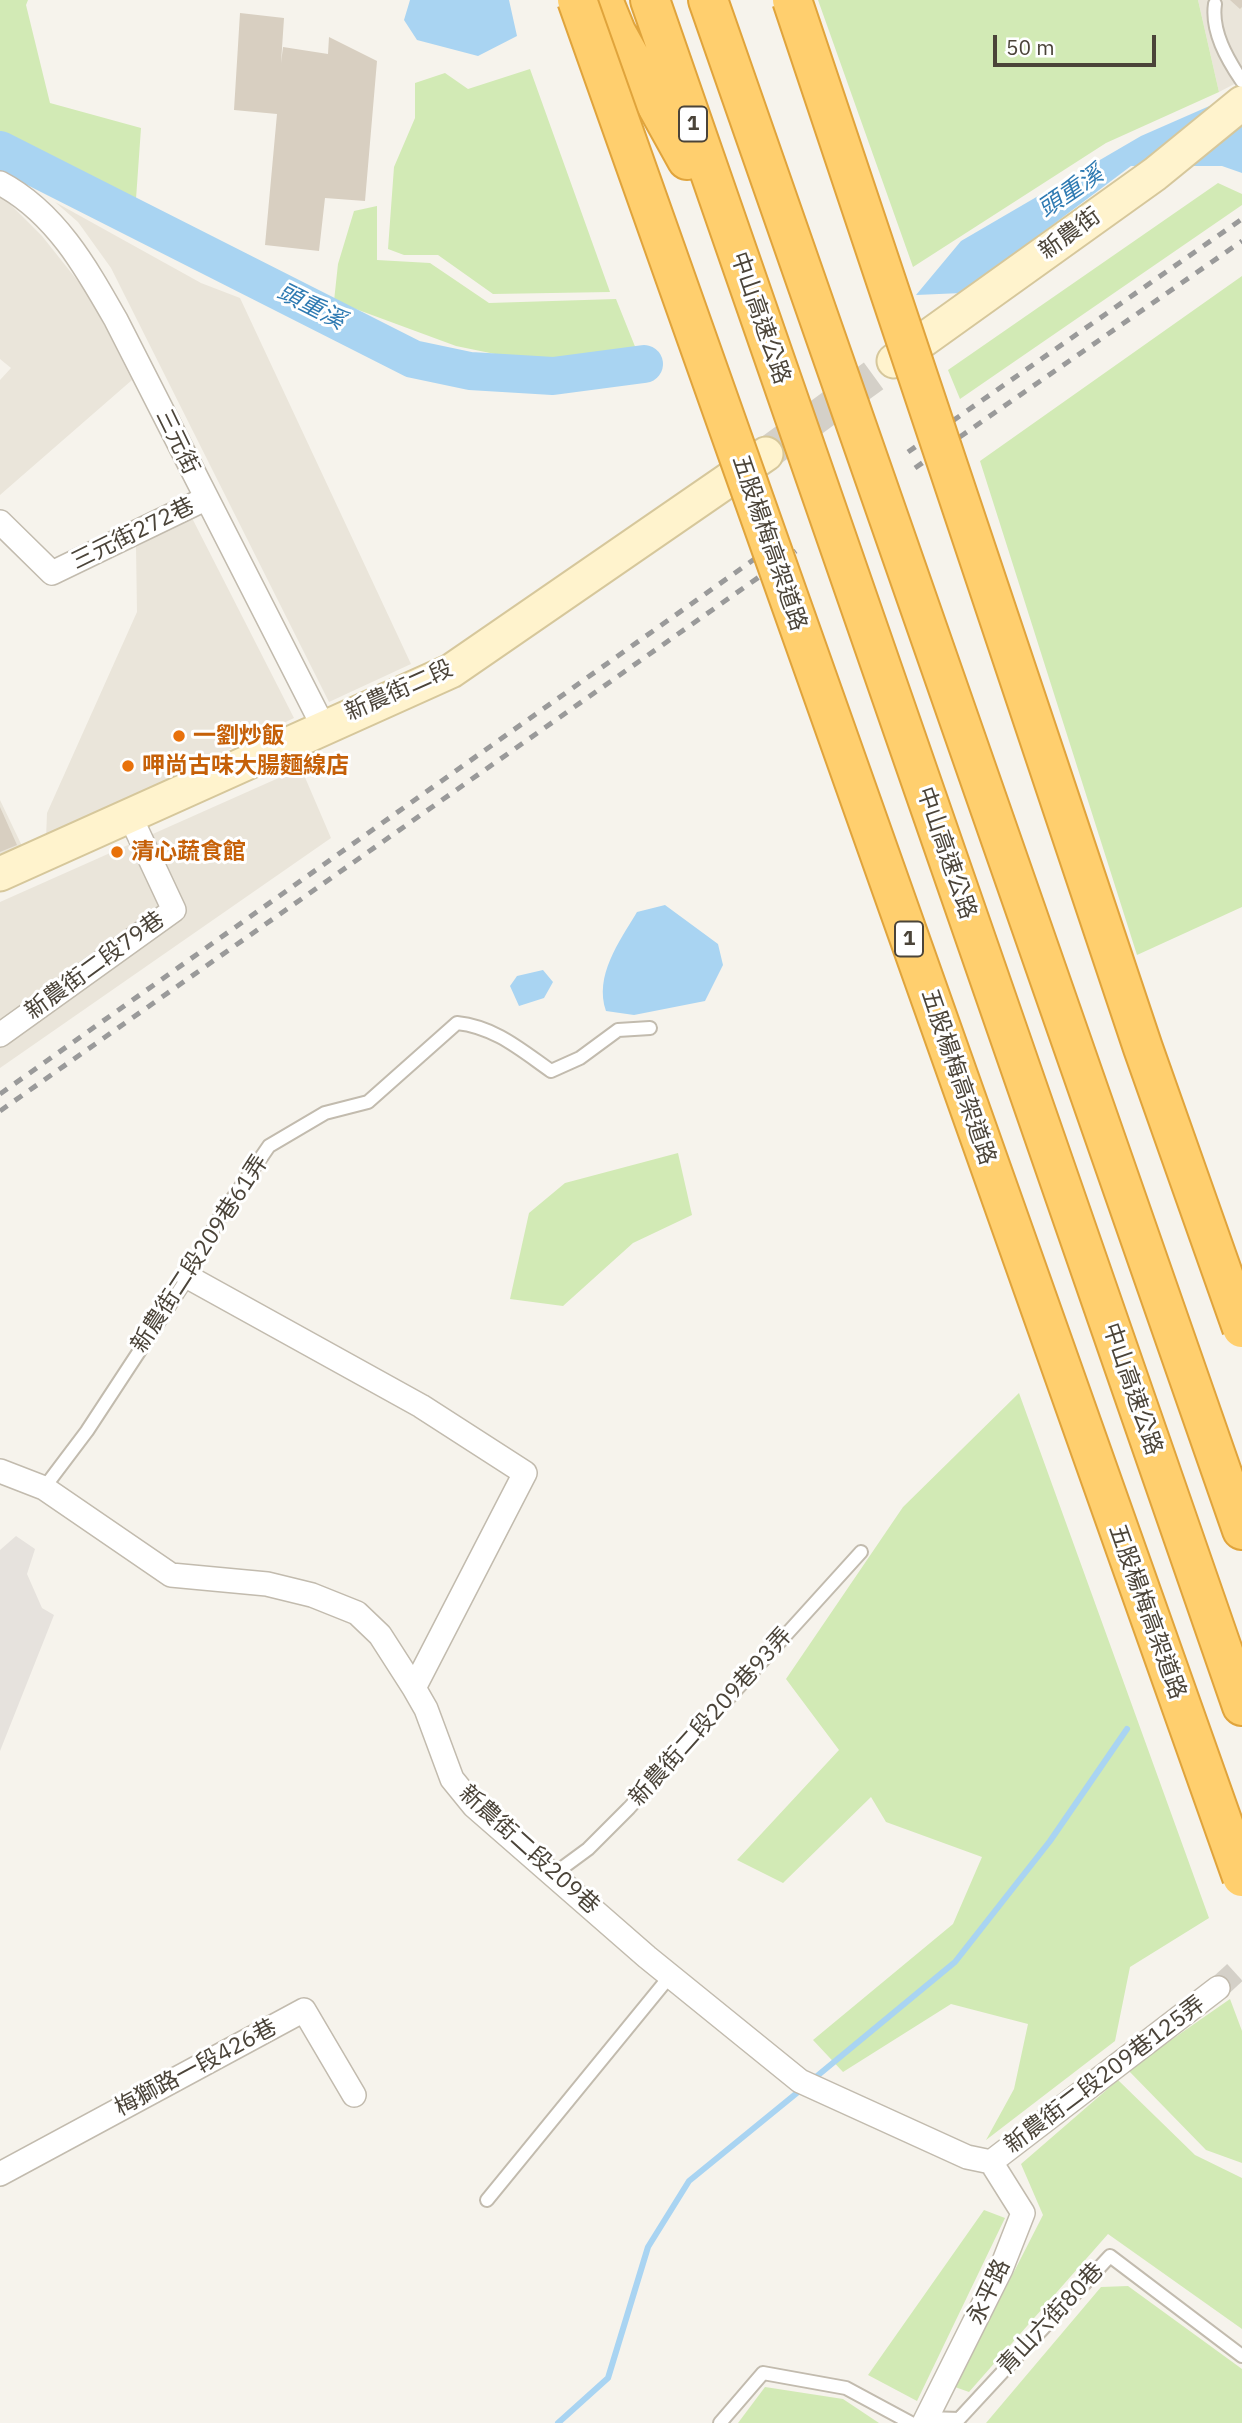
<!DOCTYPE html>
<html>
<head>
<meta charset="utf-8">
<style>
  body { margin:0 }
  #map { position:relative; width:1242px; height:2423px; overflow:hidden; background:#f6f3ec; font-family:"IBM Plex Sans",sans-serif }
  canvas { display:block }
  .scale { position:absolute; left:993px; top:35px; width:163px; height:32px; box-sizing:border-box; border:4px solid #4b4439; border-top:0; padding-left:9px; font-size:21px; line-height:24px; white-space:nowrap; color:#4b4439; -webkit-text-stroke:5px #fff; paint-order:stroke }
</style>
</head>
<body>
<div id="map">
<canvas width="1242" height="2423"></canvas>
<div class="scale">50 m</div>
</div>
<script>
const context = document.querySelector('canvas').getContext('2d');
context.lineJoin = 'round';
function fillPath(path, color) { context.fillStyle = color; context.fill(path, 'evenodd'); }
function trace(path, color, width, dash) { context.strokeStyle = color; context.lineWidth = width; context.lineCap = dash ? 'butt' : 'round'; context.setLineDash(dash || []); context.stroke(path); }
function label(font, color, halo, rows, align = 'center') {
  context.font = font + ' "IBM Plex Sans","Noto Sans TC",sans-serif'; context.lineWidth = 6; context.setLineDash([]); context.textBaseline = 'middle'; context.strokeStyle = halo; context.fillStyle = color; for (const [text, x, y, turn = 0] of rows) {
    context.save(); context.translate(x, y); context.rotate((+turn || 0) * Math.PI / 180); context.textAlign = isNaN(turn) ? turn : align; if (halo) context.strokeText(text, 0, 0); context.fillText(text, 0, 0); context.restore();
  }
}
fillPath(new Path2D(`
  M 1198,0 L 1242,0 L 1242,80 L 1219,92 Z
  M 0,194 L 42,236 L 89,295 L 132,380 L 0,495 L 0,380 L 11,368 L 0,359 Z
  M 55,202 L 201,283 L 240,298 L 411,664 L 329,702 L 111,268 L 78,222 Z
  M 192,518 L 294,718 L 46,839 L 47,813 L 137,612 L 136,547 Z
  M 301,768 L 331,838 L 0,1068 L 0,902 Z
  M 0,800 L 23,848 L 0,858 Z`), '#eae5da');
fillPath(new Path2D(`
  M 16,1536 L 35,1549 L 27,1574 L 42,1608 L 54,1615 L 0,1751 L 0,1550 Z`), '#e6e2dd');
fillPath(new Path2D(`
  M 0,0 L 28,0 L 26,5 L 50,103 L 141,128 L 136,199 L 0,132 Z
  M 818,0 L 1198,0 L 1219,92 L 1106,143 L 913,267 Z
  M 530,69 L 610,292 L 493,294 L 438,255 L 404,255 L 388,249 L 394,167 L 415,118 L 415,83 L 445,73 L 468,89 Z
  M 1218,183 L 1242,194 L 1242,205 L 960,399 L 948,370 Z
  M 377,206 L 377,260 L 430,263 L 489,303 L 616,299 L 636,349 L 529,361 L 456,346 L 334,301 L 338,264 L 354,211 Z
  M 1242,276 L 1242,907 L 1137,955 L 980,461 Z
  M 678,1153 L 692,1215 L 633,1243 L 563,1306 L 510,1299 L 529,1213 L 565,1183 Z
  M 1019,1393 L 1209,1918 L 1130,1967 L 1115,2041 L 986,2140 L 1014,2089 L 1028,2024 L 951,2004 L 843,2072 L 813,2040 L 953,1924 L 982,1857 L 886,1822 L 871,1797 L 783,1883 L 737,1860 L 839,1750 L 786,1679 L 903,1507 Z
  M 1230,1999 L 1242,2031 L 1242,2163 L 1206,2150 L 1128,2070 Z
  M 1118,2080 L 1195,2155 L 1242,2178 L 1242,2329 L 1108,2234 L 969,2392 L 955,2387 L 1043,2215 L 1021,2164 Z
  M 984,2210 L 1005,2218 L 917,2401 L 868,2375 Z
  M 1128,2286 L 1242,2369 L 1242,2423 L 986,2423 L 1101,2287 Z
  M 765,2387 L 843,2399 L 879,2423 L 738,2423 Z`), '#d2eab5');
fillPath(new Path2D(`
  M 410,0 L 509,0 L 517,36 L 478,56 L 417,40 L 404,20 Z
  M 1214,104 L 1242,107 L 1242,173 L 1222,166 L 1131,166 L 962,293 L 916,295 L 961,241 L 1141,136 Z
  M 665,905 L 718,944 L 723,965 L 705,1001 L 634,1015 L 606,1011 C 594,976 619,942 637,912 Z
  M 543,970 L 553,982 L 544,998 L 519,1006 L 510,986 L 517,976 Z`), '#a9d4f2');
trace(new Path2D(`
  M 811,2081 L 955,1962 L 1050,1841 L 1127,1729
  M 558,2423 L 608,2378 L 648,2247 L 689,2181 L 803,2088`), '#a9d4f2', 6);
trace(new Path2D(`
  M 0,150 L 413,359 L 470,371 L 553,376 L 644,364`), '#a9d4f2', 38);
fillPath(new Path2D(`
  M 1230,0 L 1242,0 L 1242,7 L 1240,9 Z
  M 240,13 L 284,18 L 281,63 L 283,47 L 328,54 L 329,37 L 377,61 L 365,201 L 325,198 L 319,251 L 265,245 L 277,114 L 234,110 Z
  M 0,807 L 17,845 L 0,852 Z`), '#d8cfc1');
trace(new Path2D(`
  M 1218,1988 L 1242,1966`), '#d4d0c8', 23, [23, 11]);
trace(new Path2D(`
  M 766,454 L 894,361`), '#d4d0c8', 33, [33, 17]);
const lane = new Path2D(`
  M 1215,4 C 1211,31 1227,59 1242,81
  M 44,1488 L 87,1431 L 188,1277 L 220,1217 L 269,1146 L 325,1113 L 368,1102 L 457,1023 C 495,1027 521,1050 551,1071 L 580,1058 L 618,1030 L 650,1028
  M 554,1874 L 588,1849 L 629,1808 L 861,1552
  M 487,2200 L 670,1976
  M 927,2418 L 959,2419 L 1110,2256 L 1242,2356
  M 720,2423 L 763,2373 L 846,2388 L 911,2423`);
const street = new Path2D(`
  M 0,183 C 55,212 86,267 116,320 L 323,726
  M 0,522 L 52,573 L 205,499
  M 0,1035 L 174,910 L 130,816
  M 188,1277 L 421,1406 L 525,1473 L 414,1688
  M 0,1471 L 44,1488 L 171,1575 L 267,1584 L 312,1595 L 357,1613 L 380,1635 L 414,1688 L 426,1709 L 452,1779 L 474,1806 L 647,1957 L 800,2081 L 967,2157 L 991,2162
  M 991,2162 L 1218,1988
  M 0,2174 L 304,2010 L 354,2095
  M 924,2423 L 1001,2269 L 1023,2213 L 991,2162`);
const secondary = new Path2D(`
  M 894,361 L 1155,174 L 1242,103
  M 0,874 L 451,671 L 766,454`);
const highway = new Path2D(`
  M 603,0 L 616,32 L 687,160
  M 650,0 L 1242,1706
  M 708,0 L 1242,1530`);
trace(lane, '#c2bbae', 16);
trace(street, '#c2bbae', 26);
trace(secondary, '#d6c79b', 37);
trace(highway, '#e0a43c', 42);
trace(lane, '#fff', 12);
trace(street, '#fff', 23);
trace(secondary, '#fff3cd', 33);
trace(highway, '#ffcf6e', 38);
trace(new Path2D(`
  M 908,452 L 1242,219
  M 915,468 L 1242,241
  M 0,1094 L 787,536
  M 0,1111 L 796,551`), '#9a9a9a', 5, [9, 9]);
const highwayBridge = new Path2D(`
  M 577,0 L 1242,1877
  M 792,0 L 1143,1048 L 1242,1328`);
trace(highwayBridge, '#e0a43c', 42, []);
trace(highwayBridge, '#ffcf6e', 38);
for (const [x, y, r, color] of [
  [179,736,7,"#e8710a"],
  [128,766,7,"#e8710a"],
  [117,852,7,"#e8710a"]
]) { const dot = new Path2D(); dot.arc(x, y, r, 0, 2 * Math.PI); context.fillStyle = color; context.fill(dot); trace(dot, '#fff', 2.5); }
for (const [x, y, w] of [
  [693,124,28],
  [909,939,28]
]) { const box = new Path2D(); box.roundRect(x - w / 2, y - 17.5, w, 35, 5); context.fillStyle = '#fff'; context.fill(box); trace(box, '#4b4439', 2); }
label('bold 21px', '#4b4439', null, [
  ["1",693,124],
  ["1",909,939]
]);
label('23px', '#4b4439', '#fff', [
  ["新農街",1070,234,-36],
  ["中山高速公路",760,318,71],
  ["三元街",177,442,64],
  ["三元街272巷",133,534,-26],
  ["五股楊梅高架道路",769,543,71],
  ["新農街二段",399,691,-24],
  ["中山高速公路",946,853,71],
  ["新農街二段79巷",95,966,-36],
  ["五股楊梅高架道路",958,1077,71],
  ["新農街二段209巷61弄",200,1254,-57],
  ["中山高速公路",1132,1389,71],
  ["五股楊梅高架道路",1147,1612,70],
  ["新農街二段209巷93弄",711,1717,-48],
  ["新農街二段209巷",529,1850,42],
  ["梅獅路一段426巷",196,2068,-28],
  ["新農街二段209巷125弄",1105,2075,-37],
  ["永平路",989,2292,-65],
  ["青山六街80巷",1051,2319,-47]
]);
label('bold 23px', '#c56008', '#fff', [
  ["一劉炒飯",193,736],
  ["呷尚古味大腸麵線店",142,766],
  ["清心蔬食館",131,852]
], 'left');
label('italic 24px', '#2e7ab2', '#fff', [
  ["頭重溪",1071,192,-34],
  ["頭重溪",311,307,27]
]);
</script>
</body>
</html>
